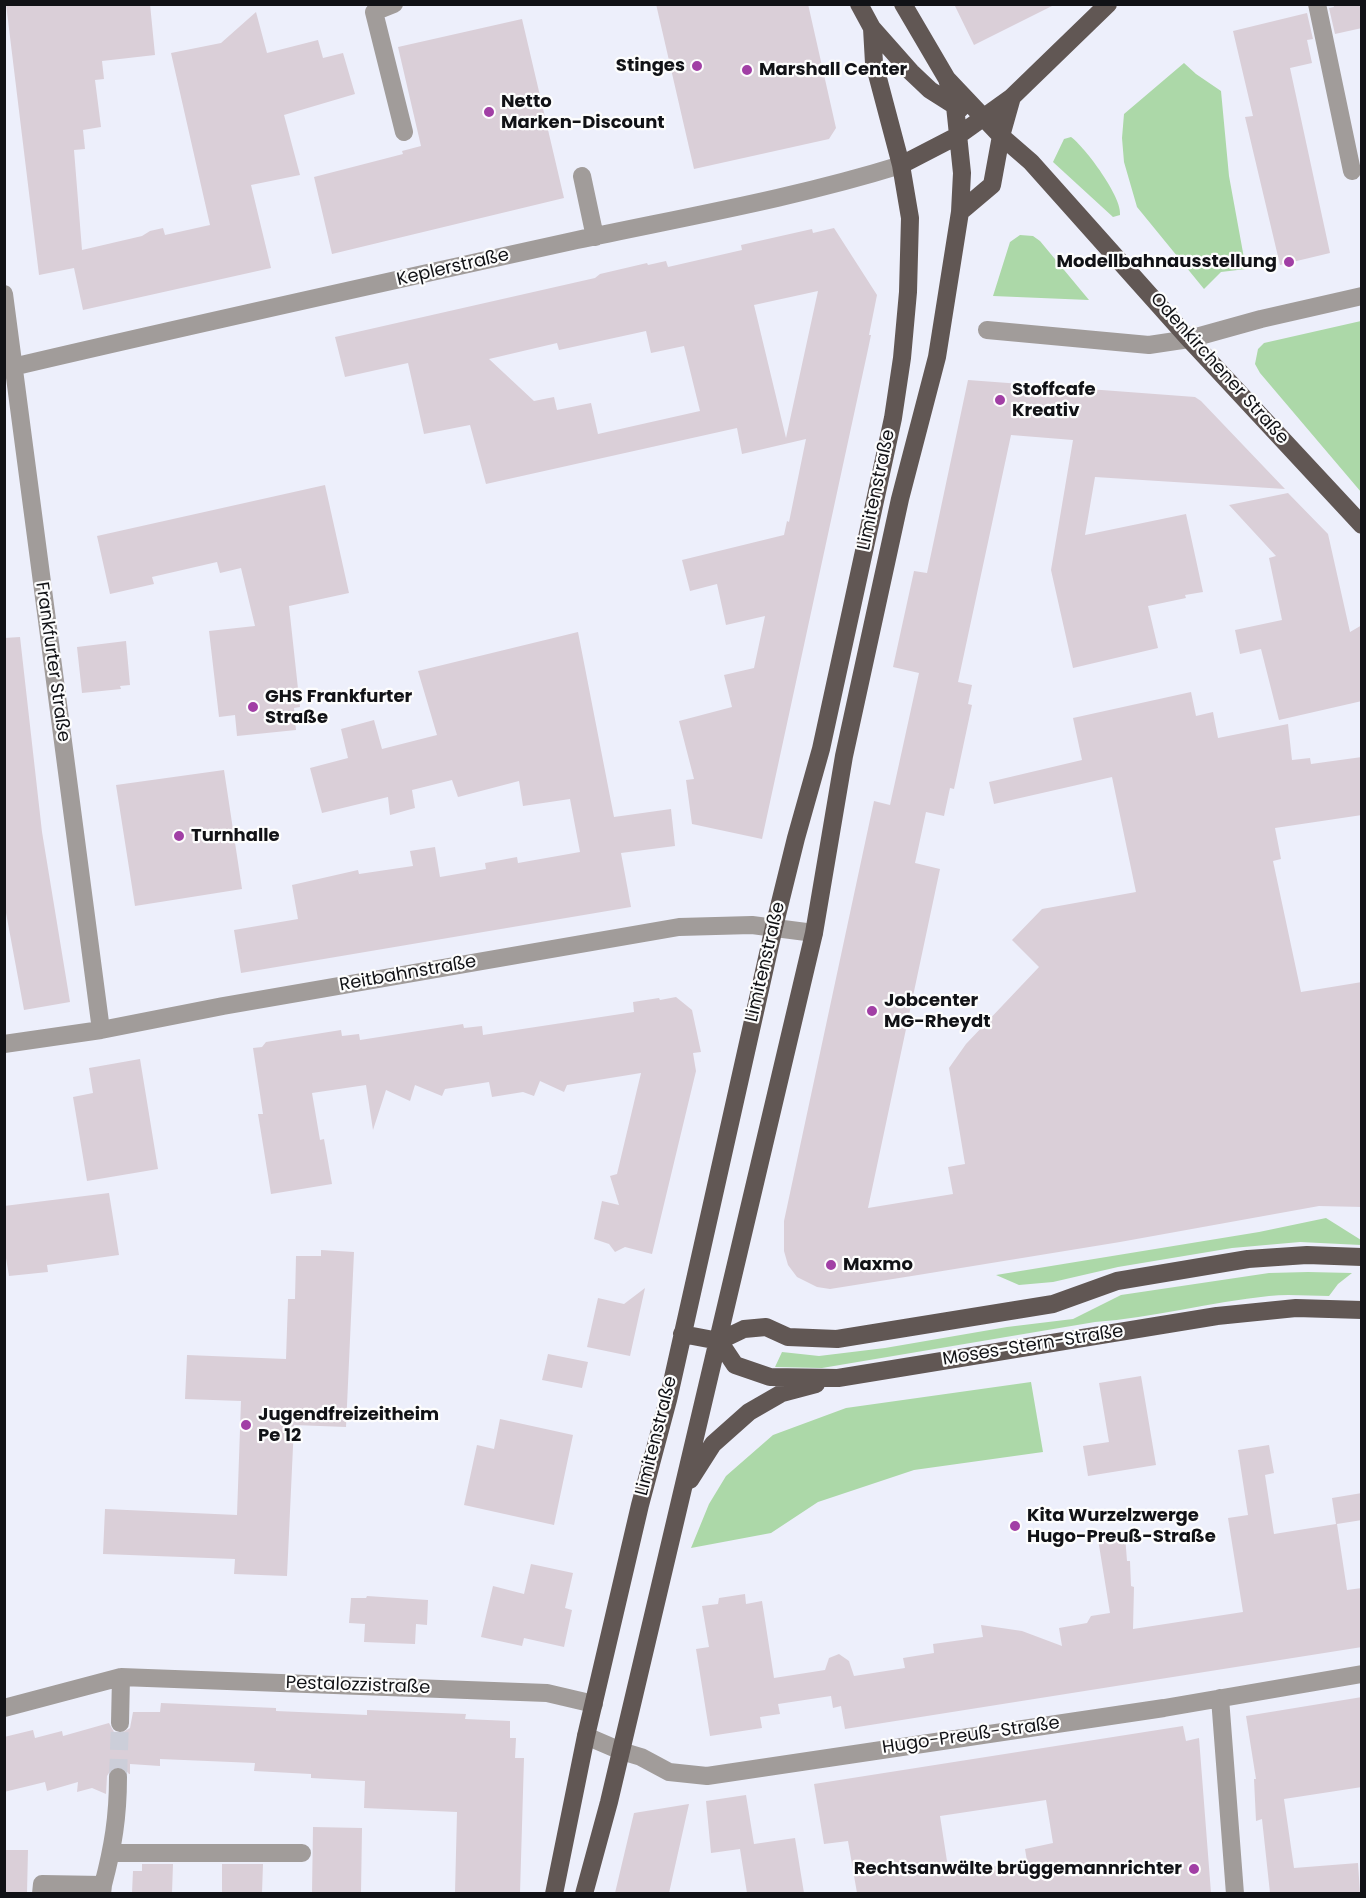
<!DOCTYPE html>
<html>
<head>
<meta charset="utf-8">
<style>
  body { margin:0 }
  #map { position:relative; width:1366px; height:1898px; overflow:hidden; background:#edeffb; font-family:Poppins,sans-serif }
  canvas { display:block }
  .frame { position:absolute; inset:0; border:6px solid #111216; pointer-events:none }
</style>
</head>
<body>
<div id="map">
<canvas width="1366" height="1898"></canvas>
<div class="frame"></div>
</div>
<script>
const context = document.querySelector('canvas').getContext('2d');
context.lineJoin = 'round';
function fillPath(path, color) { context.fillStyle = color; context.fill(path, 'evenodd'); }
function trace(path, color, width, dash) { context.strokeStyle = color; context.lineWidth = width; context.lineCap = dash ? 'butt' : 'round'; context.setLineDash(dash || []); context.stroke(path); }
function label(font, color, halo, rows, align = 'center') {
  context.font = font + ' Poppins,sans-serif'; context.lineWidth = 4.5; context.setLineDash([]); context.textBaseline = 'middle'; context.strokeStyle = halo; context.fillStyle = color; for (const [text, x, y, turn = 0] of rows) {
    context.save(); context.translate(x, y); context.rotate((+turn || 0) * Math.PI / 180); context.textAlign = isNaN(turn) ? turn : align; if (halo) context.strokeText(text, 0, 0); context.fillText(text, 0, 0); context.restore();
  }
}
fillPath(new Path2D(`
  M 1184,63 L 1196,74 L 1221,91 L 1229,176 L 1246,269 L 1221,272 L 1204,289 L 1137,207 L 1124,162 L 1122,138 L 1124,114 Z
  M 1071,137 C 1085,147 1123,198 1120,215 L 1113,217 L 1053,162 L 1064,139 Z
  M 1020,235 L 1033,236 L 1040,241 L 1089,300 L 993,296 L 1010,242 Z
  M 1361,321 L 1362,321 L 1361,492 L 1260,373 L 1255,364 L 1258,349 L 1264,343 Z
  M 1326,1218 L 1361,1240 L 1361,1245 L 1300,1242 L 1232,1248 L 1118,1267 L 1053,1282 L 1019,1285 L 996,1275 L 1259,1232 Z
  M 1308,1272 L 1352,1273 L 1338,1284 L 1329,1296 C 1309,1296 1288,1294 1269,1296 C 1210,1302 1153,1318 1095,1322 L 822,1368 L 775,1367 L 782,1352 L 819,1356 L 885,1348 L 1007,1327 L 1073,1319 L 1121,1295 L 1269,1273 Z
  M 1031,1382 L 1043,1452 L 914,1470 L 818,1502 L 771,1533 L 691,1548 L 709,1504 L 726,1476 L 773,1435 L 846,1408 Z`), '#acd8a8');
fillPath(new Path2D(`
  M 6,4 L 150,4 L 155,55 L 102,61 L 104,79 L 95,80 L 101,127 L 83,130 L 85,149 L 74,150 L 82,250 L 142,236 L 150,231 L 163,228 L 165,235 L 210,225 L 171,53 L 221,43 L 256,12 L 267,53 L 318,40 L 323,58 L 343,53 L 355,94 L 284,115 L 300,175 L 251,185 L 271,268 L 83,310 L 74,268 L 39,275 Z
  M 656,4 L 808,4 L 836,128 L 829,139 L 694,169 Z
  M 954,4 L 1056,4 L 974,45 Z
  M 1333,4 L 1362,4 L 1362,28 L 1335,34 L 1329,8 L 1334,7 Z
  M 1307,13 L 1313,39 L 1307,40 L 1312,63 L 1290,68 L 1330,253 L 1280,265 L 1245,117 L 1253,116 L 1233,31 Z
  M 522,19 L 564,198 L 332,254 L 314,177 L 403,154 L 402,151 L 421,146 L 398,47 Z
  M 834,228 L 877,295 L 869,335 L 871,335 L 867,354 L 762,839 L 692,824 L 686,780 L 694,779 L 679,721 L 732,707 L 724,675 L 754,668 L 765,616 L 726,625 L 717,584 L 690,591 L 682,560 L 784,535 L 787,521 L 789,522 L 806,439 L 742,454 L 737,428 L 486,484 L 470,425 L 424,434 L 408,363 L 345,377 L 335,337 L 595,278 L 600,274 L 647,263 L 648,265 L 666,261 L 668,267 L 742,250 L 741,245 L 812,229 L 813,233 ZM 818,291 L 786,438 L 754,305 ZM 646,331 L 651,353 L 684,346 L 700,411 L 598,434 L 591,403 L 557,410 L 554,397 L 534,401 L 489,359 L 557,343 L 559,350 Z
  M 968,380 L 1195,397 L 1201,401 L 1285,489 L 1095,477 L 1085,535 L 1186,514 L 1203,592 L 1185,595 L 1186,598 L 1148,606 L 1158,648 L 1073,668 L 1051,570 L 1073,440 L 1011,435 L 958,682 L 972,685 L 968,704 L 972,705 L 954,789 L 950,788 L 944,816 L 926,812 L 915,863 L 940,869 L 868,1208 L 953,1194 L 948,1167 L 965,1164 L 949,1068 L 966,1044 L 1039,967 L 1012,940 L 1042,909 L 1136,892 L 1112,777 L 994,804 L 989,782 L 1082,760 L 1073,718 L 1191,692 L 1196,716 L 1213,712 L 1218,738 L 1288,724 L 1292,760 L 1310,758 L 1311,764 L 1362,757 L 1362,815 L 1275,828 L 1281,859 L 1273,861 L 1301,992 L 1362,982 L 1362,1207 L 1319,1206 L 1120,1242 L 918,1275 L 830,1289 L 817,1287 L 797,1277 L 788,1265 L 784,1251 L 784,1221 L 874,801 L 890,805 L 919,673 L 893,667 L 914,571 L 927,573 Z
  M 325,485 L 349,593 L 289,606 L 300,707 L 294,708 L 296,730 L 237,736 L 235,715 L 219,717 L 209,631 L 255,626 L 241,568 L 220,573 L 217,562 L 152,577 L 154,584 L 110,594 L 97,536 Z
  M 1288,493 L 1328,534 L 1350,632 L 1362,625 L 1362,701 L 1279,720 L 1261,649 L 1240,654 L 1235,630 L 1282,620 L 1269,558 L 1276,556 L 1229,505 Z
  M 578,632 L 614,817 L 671,809 L 675,846 L 621,853 L 631,907 L 241,973 L 234,930 L 298,919 L 292,885 L 358,870 L 359,874 L 413,866 L 410,851 L 435,847 L 440,877 L 486,869 L 485,863 L 517,857 L 518,863 L 580,852 L 570,799 L 523,806 L 519,781 L 458,797 L 452,780 L 412,790 L 415,808 L 390,815 L 388,797 L 322,813 L 310,768 L 348,758 L 341,729 L 374,720 L 382,749 L 437,735 L 418,671 Z
  M 20,637 L 42,832 L 70,1002 L 24,1010 L 4,902 L 4,638 Z
  M 126,641 L 130,685 L 120,686 L 121,689 L 82,693 L 77,647 Z
  M 224,770 L 242,889 L 135,906 L 116,785 Z
  M 676,997 L 692,1010 L 701,1052 L 693,1053 L 696,1071 L 652,1254 L 625,1247 L 615,1252 L 609,1244 L 594,1239 L 602,1201 L 619,1205 L 610,1176 L 617,1174 L 641,1073 L 567,1085 L 564,1092 L 540,1081 L 534,1096 L 523,1092 L 492,1097 L 489,1082 L 445,1089 L 442,1096 L 415,1085 L 410,1101 L 386,1090 L 373,1130 L 366,1085 L 312,1093 L 320,1140 L 324,1139 L 332,1184 L 271,1194 L 258,1114 L 263,1114 L 253,1048 L 262,1047 L 266,1042 L 341,1030 L 342,1036 L 359,1034 L 360,1040 L 463,1024 L 464,1028 L 482,1026 L 483,1035 L 634,1012 L 633,1002 L 659,998 L 660,1000 Z
  M 140,1059 L 158,1169 L 87,1181 L 73,1097 L 93,1093 L 89,1068 Z
  M 109,1193 L 119,1255 L 47,1265 L 48,1272 L 9,1276 L 4,1246 L 4,1206 Z
  M 321,1250 L 354,1252 L 346,1427 L 294,1425 L 287,1576 L 234,1574 L 235,1559 L 103,1554 L 105,1509 L 237,1515 L 241,1401 L 185,1399 L 187,1355 L 286,1359 L 288,1299 L 295,1299 L 296,1256 L 321,1256 Z
  M 645,1288 L 630,1356 L 587,1347 L 598,1298 L 624,1304 Z
  M 548,1354 L 588,1362 L 582,1388 L 542,1380 Z
  M 1141,1376 L 1156,1465 L 1088,1476 L 1083,1446 L 1109,1442 L 1099,1383 Z
  M 500,1419 L 573,1435 L 554,1525 L 464,1505 L 477,1445 L 494,1449 Z
  M 1269,1445 L 1274,1473 L 1265,1475 L 1274,1534 L 1336,1524 L 1332,1498 L 1362,1493 L 1362,1520 L 1337,1524 L 1347,1590 L 1362,1588 L 1362,1647 L 845,1729 L 841,1706 L 833,1708 L 831,1696 L 778,1704 L 780,1714 L 760,1717 L 762,1728 L 710,1736 L 696,1649 L 709,1647 L 702,1606 L 718,1604 L 719,1598 L 745,1594 L 746,1604 L 762,1601 L 774,1678 L 825,1670 L 829,1658 L 839,1654 L 849,1661 L 854,1676 L 905,1668 L 903,1658 L 934,1653 L 933,1644 L 983,1637 L 981,1625 L 1022,1631 L 1062,1646 L 1059,1628 L 1087,1623 L 1091,1616 L 1110,1613 L 1097,1533 L 1125,1535 L 1127,1561 L 1130,1561 L 1131,1586 L 1134,1587 L 1133,1629 L 1243,1612 L 1228,1518 L 1248,1515 L 1238,1450 Z
  M 531,1564 L 573,1573 L 565,1608 L 572,1610 L 564,1647 L 524,1638 L 522,1646 L 481,1637 L 493,1586 L 524,1594 Z
  M 367,1596 L 428,1600 L 427,1625 L 416,1624 L 415,1644 L 364,1642 L 365,1624 L 349,1623 L 351,1598 L 366,1598 Z
  M 1362,1697 L 1362,1787 L 1284,1799 L 1294,1868 L 1358,1863 L 1360,1893 L 1270,1893 L 1262,1819 L 1256,1821 L 1254,1779 L 1256,1779 L 1246,1716 Z
  M 161,1703 L 276,1708 L 276,1711 L 367,1715 L 367,1710 L 466,1714 L 465,1719 L 510,1721 L 510,1738 L 516,1738 L 515,1758 L 524,1758 L 520,1893 L 455,1893 L 457,1812 L 364,1808 L 365,1781 L 311,1778 L 311,1774 L 254,1771 L 255,1763 L 160,1759 L 160,1766 L 130,1764 L 130,1774 L 129,1774 L 123,1767 L 118,1766 L 112,1768 L 107,1776 L 106,1794 L 92,1788 L 77,1792 L 78,1782 L 47,1791 L 45,1782 L 4,1792 L 4,1737 L 33,1730 L 35,1738 L 62,1731 L 63,1736 L 109,1723 L 114,1732 L 120,1734 L 130,1728 L 133,1712 L 160,1712 Z
  M 1183,1726 L 1186,1741 L 1199,1738 L 1211,1893 L 857,1893 L 848,1841 L 824,1844 L 814,1784 ZM 1046,1800 L 1053,1843 L 1025,1849 L 1027,1861 L 949,1874 L 940,1816 Z
  M 746,1795 L 754,1844 L 795,1838 L 804,1893 L 747,1893 L 740,1849 L 711,1853 L 706,1801 Z
  M 689,1804 L 669,1893 L 615,1893 L 634,1813 Z
  M 313,1827 L 362,1828 L 361,1893 L 312,1893 Z
  M 4,1850 L 28,1850 L 27,1893 L 4,1893 Z
  M 142,1864 L 173,1864 L 172,1893 L 132,1893 L 133,1871 L 142,1871 Z
  M 222,1864 L 263,1864 L 262,1893 L 222,1893 Z`), '#dacfd8');
trace(new Path2D(`
  M 118,1777 L 120,1723`), '#ccced9', 18, [18, 9]);
trace(new Path2D(`
  M 394,4 L 374,12 L 404,132
  M 1317,4 L 1352,171
  M 582,176 L 595,237
  M 4,294 L 101,1030
  M 987,330 L 1149,345 L 1189,339 L 1261,319 L 1362,296
  M 4,369 C 195,324 386,282 577,240 C 685,217 795,198 901,165
  M 4,1044 L 101,1030 L 223,1006 L 679,927 L 752,925 L 814,933
  M 1220,1698 L 1235,1894
  M 4,1708 L 121,1677 L 547,1693 L 594,1704
  M 120,1723 L 121,1677
  M 586,1736 L 621,1751 L 641,1757 L 669,1772 L 707,1776 L 1164,1708 L 1362,1674
  M 111,1853 L 302,1853
  M 103,1885 C 113,1847 118,1817 118,1777
  M 41,1894 L 42,1884 L 103,1885 L 102,1894`), '#a19c9a', 18);
trace(new Path2D(`
  M 859,4 L 872,28 L 911,72 L 930,90 L 960,109
  M 903,4 L 947,79 L 1001,136 L 1031,162 L 1189,339 L 1362,525
  M 901,165 L 959,135 L 1012,97 L 1108,4
  M 960,212 L 992,185 L 1001,136 L 1012,97
  M 682,1334 L 719,1341 L 744,1329 L 766,1327 L 788,1337 L 837,1339 L 1053,1304 L 1117,1281 L 1248,1259 L 1307,1255 L 1362,1257
  M 719,1341 L 735,1365 L 770,1377 L 838,1378 L 1217,1316 L 1296,1308 L 1362,1310
  M 690,1480 L 713,1444 L 749,1412 L 782,1393 L 816,1384
  M 554,1894 L 586,1736 L 640,1505 L 668,1400 L 774,927 L 796,838 L 821,749 L 893,418 L 902,358 L 908,292 L 910,218 L 901,165 L 874,63 L 872,28
  M 584,1894 L 609,1802 L 814,933 L 844,756 L 900,499 L 937,357 L 960,212 L 962,173 L 955,106 L 947,79`), '#615754', 18);
for (const [x, y, r, color] of [
  [697,66,6,"#a13fa5"],
  [747,70,6,"#a13fa5"],
  [489,112,6,"#a13fa5"],
  [1289,262,6,"#a13fa5"],
  [1000,400,6,"#a13fa5"],
  [253,707,6,"#a13fa5"],
  [179,836,6,"#a13fa5"],
  [872,1011,6,"#a13fa5"],
  [831,1265,6,"#a13fa5"],
  [246,1425,6,"#a13fa5"],
  [1015,1526,6,"#a13fa5"],
  [1194,1869,6,"#a13fa5"]
]) { const dot = new Path2D(); dot.arc(x, y, r, 0, 2 * Math.PI); context.fillStyle = color; context.fill(dot); trace(dot, '#fdfdfd', 2); }
label('bold 18px', '#111216', '#fdfdfd', [
  ["Stinges",685,66,"right"],
  ["Marshall Center",759,70],
  ["Netto",501,102],
  ["Marken-Discount",501,123],
  ["Modellbahnausstellung",1277,262,"right"],
  ["Stoffcafe",1012,390],
  ["Kreativ",1012,411],
  ["GHS Frankfurter",265,697],
  ["Straße",265,718],
  ["Turnhalle",191,836],
  ["Jobcenter",884,1001],
  ["MG-Rheydt",884,1022],
  ["Maxmo",843,1265],
  ["Jugendfreizeitheim",258,1415],
  ["Pe 12",258,1436],
  ["Kita Wurzelzwerge",1027,1516],
  ["Hugo-Preuß-Straße",1027,1537],
  ["Rechtsanwälte brüggemannrichter",1182,1869,"right"]
], 'left');
label('18px', '#111216', '#fdfdfd', [
  ["Keplerstraße",453,268,-13],
  ["Odenkirchener Straße",1219,369,48],
  ["Limitenstraße",877,490,-78],
  ["Frankfurter Straße",52,662,82],
  ["Limitenstraße",766,962,-77],
  ["Reitbahnstraße",408,974,-10],
  ["Moses-Stern-Straße",1033,1346,-9],
  ["Limitenstraße",657,1436,-76],
  ["Pestalozzistraße",358,1686,2],
  ["Hugo-Preuß-Straße",971,1736,-8]
]);
</script>
</body>
</html>
